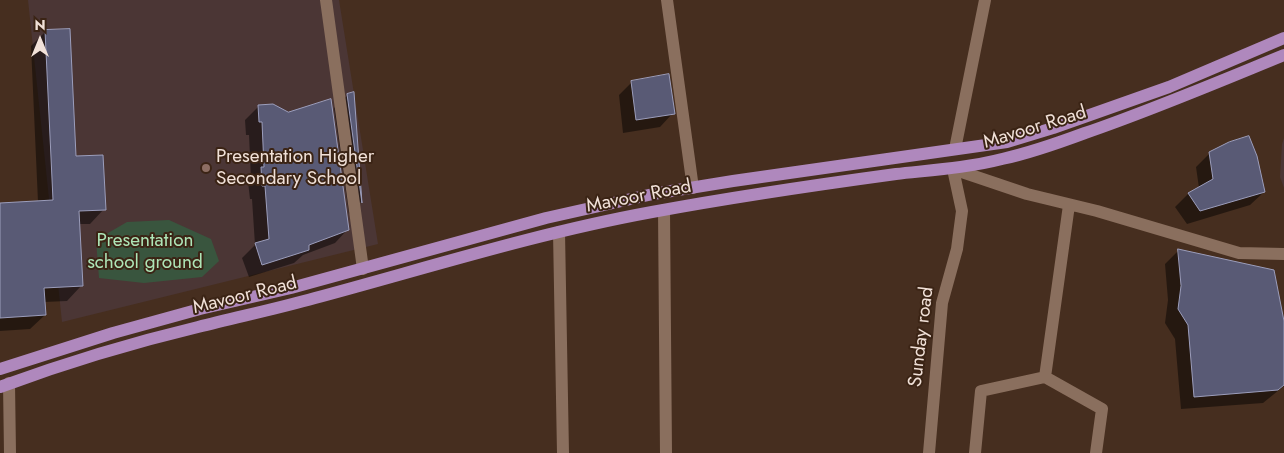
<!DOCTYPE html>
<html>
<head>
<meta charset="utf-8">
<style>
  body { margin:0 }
  #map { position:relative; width:1284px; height:453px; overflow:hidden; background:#462e1f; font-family:Jost,sans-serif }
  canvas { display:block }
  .north { position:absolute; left:15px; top:15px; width:50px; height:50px; -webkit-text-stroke:4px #3b2415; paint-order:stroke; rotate:0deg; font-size:14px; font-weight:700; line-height:20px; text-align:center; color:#f1e1d8 }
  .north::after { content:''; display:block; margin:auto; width:18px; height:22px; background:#f1e1d8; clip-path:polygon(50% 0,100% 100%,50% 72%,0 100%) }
</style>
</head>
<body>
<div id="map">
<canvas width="1284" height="453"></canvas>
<div class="north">N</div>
</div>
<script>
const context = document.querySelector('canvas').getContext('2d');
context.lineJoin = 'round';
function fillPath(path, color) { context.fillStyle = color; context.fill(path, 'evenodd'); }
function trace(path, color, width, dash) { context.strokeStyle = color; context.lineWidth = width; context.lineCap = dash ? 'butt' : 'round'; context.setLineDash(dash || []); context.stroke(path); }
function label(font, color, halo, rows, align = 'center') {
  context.font = font + ' Jost,sans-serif'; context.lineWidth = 4; context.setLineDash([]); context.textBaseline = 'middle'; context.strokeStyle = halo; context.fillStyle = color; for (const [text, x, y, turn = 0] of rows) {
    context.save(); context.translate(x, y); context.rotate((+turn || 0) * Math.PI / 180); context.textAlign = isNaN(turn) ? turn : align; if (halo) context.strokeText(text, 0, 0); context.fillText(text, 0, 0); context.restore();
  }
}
fillPath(new Path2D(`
  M 28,0 L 339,0 L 378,244 L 62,322 Z
  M 1284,138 L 1284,188 L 1280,177 L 1282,144 Z`), '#4b3635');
fillPath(new Path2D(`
  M 169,220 L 211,239 L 219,261 L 202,277 L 144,283 L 99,278 L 96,240 L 127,222 Z`), '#39553e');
fillPath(new Path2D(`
  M 46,31 L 75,158 L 104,209 L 90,224 L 78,224 L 81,286 L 67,301 L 44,302 L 45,315 L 30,329 L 0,331 L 0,205 L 38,202 L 31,46 Z
  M 632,82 L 673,113 L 660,127 L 623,133 L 619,95 Z
  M 353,93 L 361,202 L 349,214 L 334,108 L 348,95 Z
  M 258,107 L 348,229 L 335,243 L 303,255 L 294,263 L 249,277 L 242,258 L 255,245 L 252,199 L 250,199 L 248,182 L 251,179 L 249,135 L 246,135 L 245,120 Z
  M 1210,153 L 1264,192 L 1250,205 L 1187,224 L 1175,207 L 1188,194 L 1199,188 L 1196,167 Z
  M 1178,251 L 1284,328 L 1284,386 L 1263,403 L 1181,409 L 1175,339 L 1165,323 L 1168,300 L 1165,264 Z`), '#0007');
const building = new Path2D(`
  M 70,29 L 76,156 L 103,155 L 106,210 L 79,211 L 83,286 L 44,288 L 46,315 L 0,318 L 0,203 L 53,200 L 45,30 Z
  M 669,74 L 675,114 L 636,120 L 631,81 Z
  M 354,92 L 362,203 L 347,94 Z
  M 331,99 L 349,230 L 309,245 L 309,250 L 262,265 L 255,243 L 269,239 L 265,186 L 262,186 L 261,167 L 264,167 L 262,122 L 259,122 L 258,105 L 273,104 L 288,112 Z
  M 1249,136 L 1257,156 L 1265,192 L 1200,211 L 1188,193 L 1213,179 L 1209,152 L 1229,142 Z
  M 1178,249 L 1274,270 L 1284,321 L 1284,385 L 1278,390 L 1194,397 L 1188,325 L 1178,309 L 1181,286 Z`);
fillPath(building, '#595a75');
trace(building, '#9c9ebc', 1);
trace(new Path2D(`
  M 326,0 L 363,269
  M 667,0 L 693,188
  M 955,149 L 985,0
  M 1069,205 L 1045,377 L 1102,409 L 1096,453
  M 664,210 L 666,453
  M 559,232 L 563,453
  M 9,383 L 10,453
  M 929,453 L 942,303 L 957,249 L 962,211 L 953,169 L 1027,194 L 1097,211 L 1239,253 L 1284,254
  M 975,453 L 981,391 L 1045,377`), '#8a6f5e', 12);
trace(new Path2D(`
  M 0,369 L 113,333 L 200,309 L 291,288 L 546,218 L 653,194 L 733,181 L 1007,142 L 1053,128 L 1169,87 L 1284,38
  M 0,387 C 65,363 131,343 198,327 C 237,317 276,309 315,298 C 427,268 537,233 652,212 C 733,197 815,185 896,174 C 932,170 967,168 1002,159 C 1030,153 1058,143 1085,133 C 1152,110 1218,82 1284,55`), '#af88bd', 12);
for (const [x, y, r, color] of [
  [206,168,5,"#8d6e63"]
]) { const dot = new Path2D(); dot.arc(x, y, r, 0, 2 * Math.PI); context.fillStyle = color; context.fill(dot); trace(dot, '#3b2415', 2); }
label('19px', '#f1e1d8', '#3b2415', [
  ["Mavoor Road",1035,128,-17],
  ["Mavoor Road",639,197,-11],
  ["Mavoor Road",245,296,-14],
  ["Sunday road",922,337,-83]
]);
label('19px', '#f1e1d8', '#3b2415', [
  ["Presentation Higher",216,157],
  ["Secondary School",216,179]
], 'left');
label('19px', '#aee5b7', '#3b2415', [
  ["Presentation",145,241],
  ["school ground",145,263]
]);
</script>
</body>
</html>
